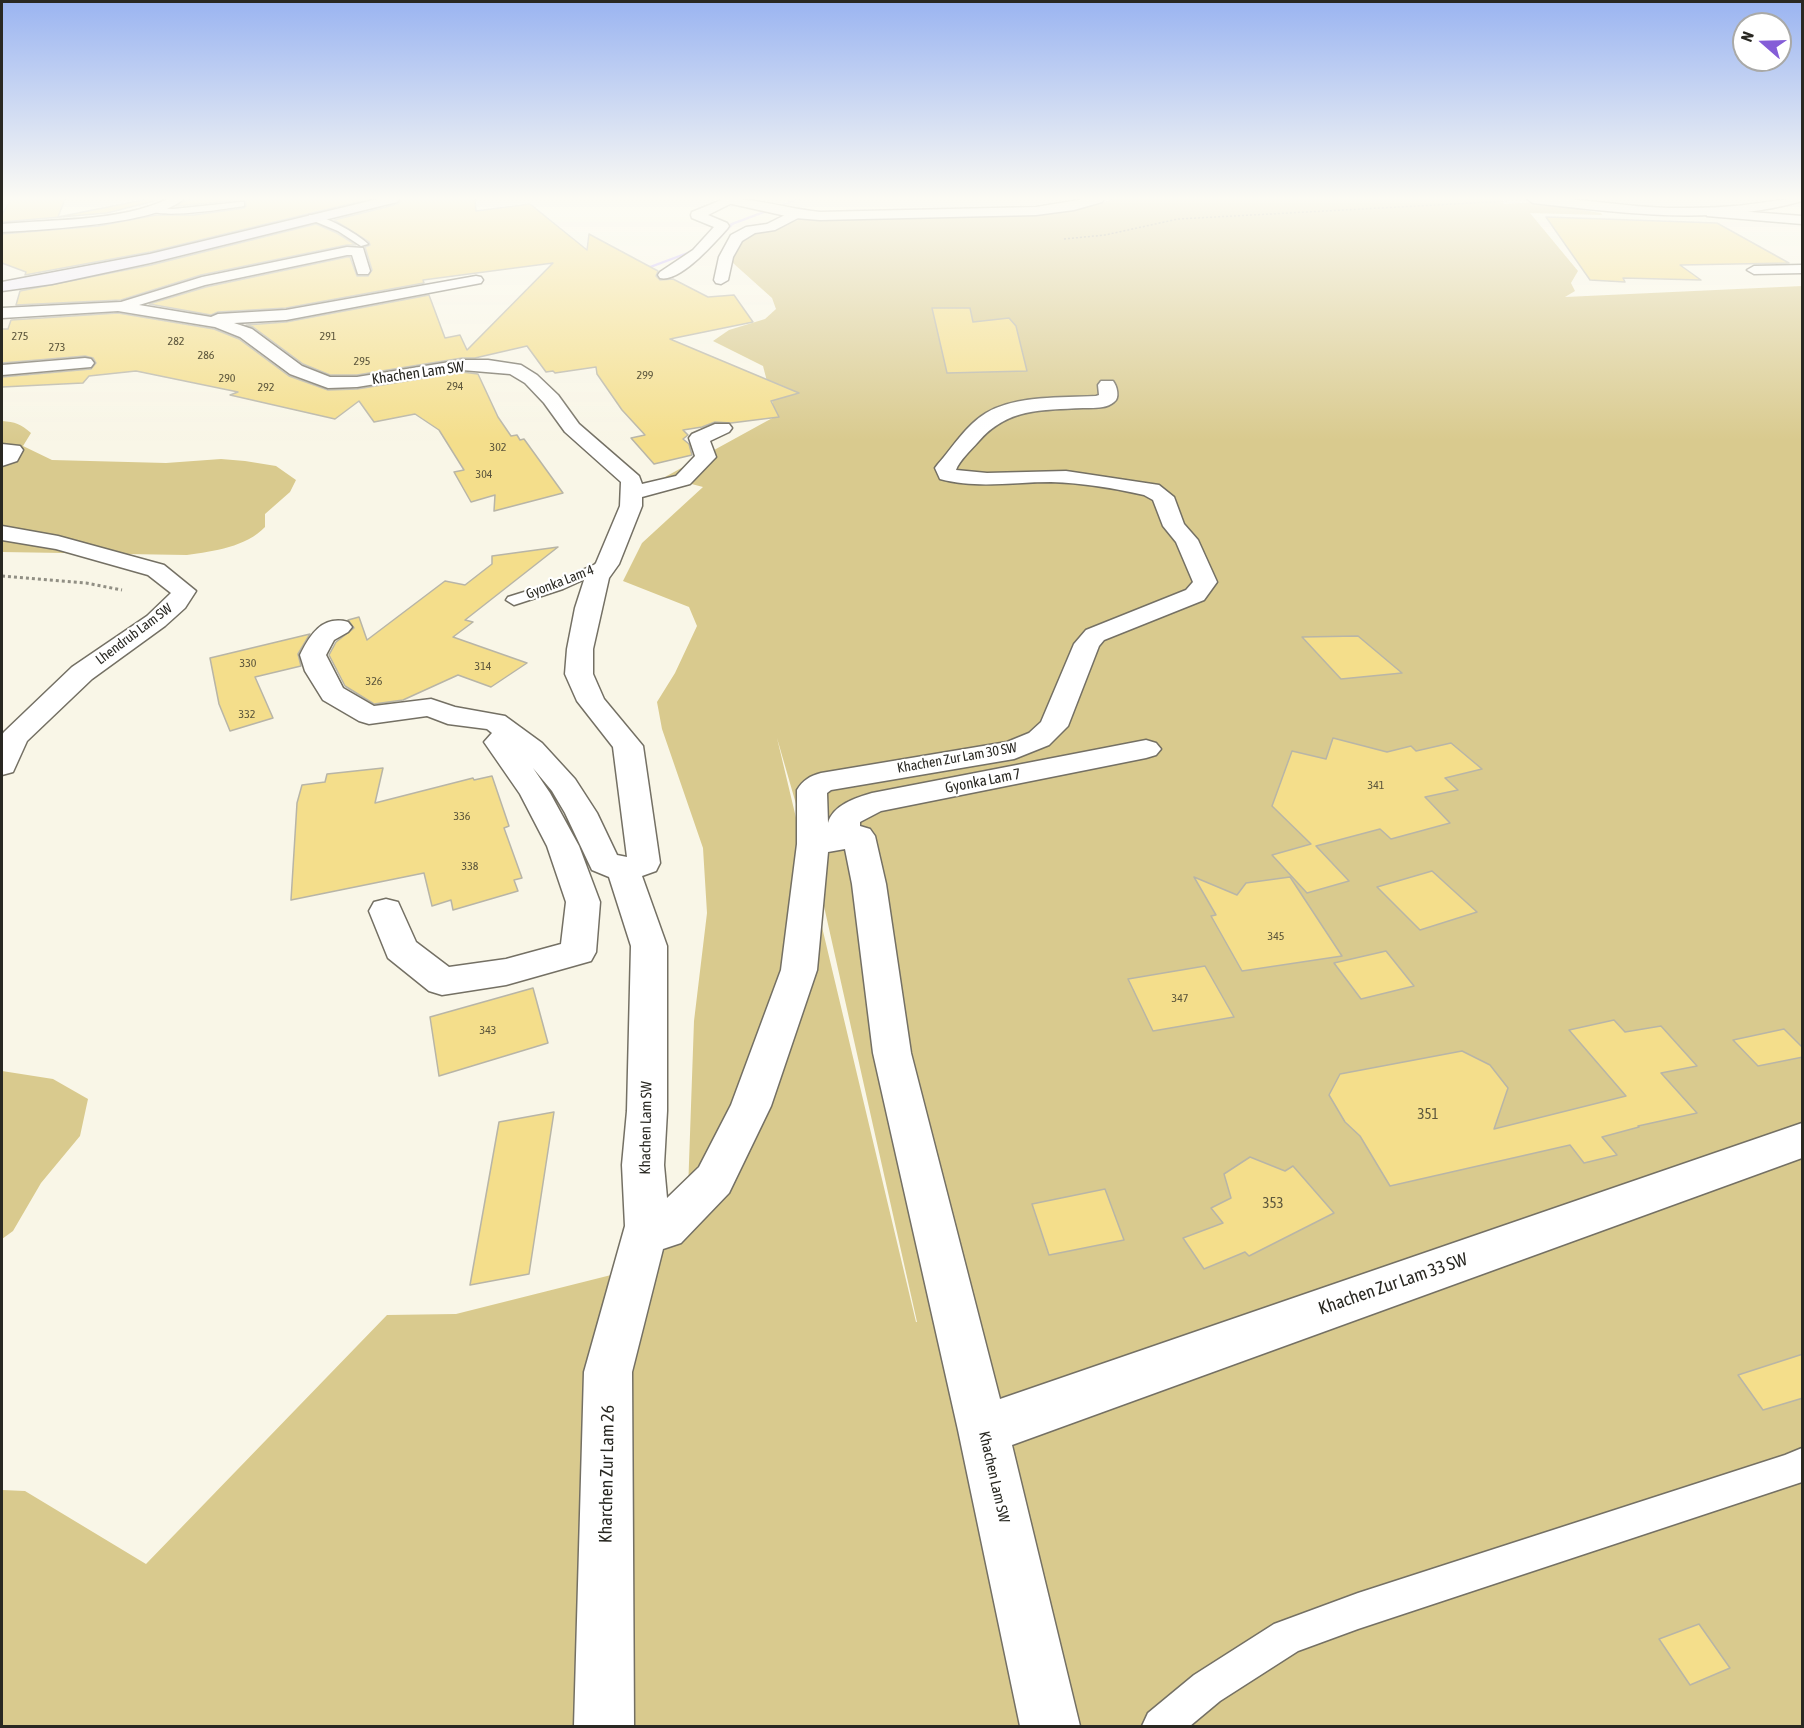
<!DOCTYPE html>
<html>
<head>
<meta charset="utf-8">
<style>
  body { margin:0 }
  #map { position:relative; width:1804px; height:1728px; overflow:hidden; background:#f9f6e7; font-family:"Asap Condensed",sans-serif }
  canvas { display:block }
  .frame { position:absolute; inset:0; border:3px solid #292822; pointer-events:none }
  .north { position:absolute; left:1732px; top:12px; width:60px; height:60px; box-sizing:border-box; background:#fff; border:2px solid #a9a9a7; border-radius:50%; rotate:290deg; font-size:16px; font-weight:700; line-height:24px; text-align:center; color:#292822 }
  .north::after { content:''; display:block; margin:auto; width:21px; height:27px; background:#845dd7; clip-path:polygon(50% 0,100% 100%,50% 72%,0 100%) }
</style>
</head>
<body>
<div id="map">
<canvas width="1804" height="1728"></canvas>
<div class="frame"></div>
<div class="north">N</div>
</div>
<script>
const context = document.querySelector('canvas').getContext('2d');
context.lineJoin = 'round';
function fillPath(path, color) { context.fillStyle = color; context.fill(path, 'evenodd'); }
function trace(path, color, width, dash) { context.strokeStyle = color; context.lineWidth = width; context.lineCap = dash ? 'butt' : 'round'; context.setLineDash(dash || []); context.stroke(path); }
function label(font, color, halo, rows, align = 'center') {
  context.font = font + ' "Asap Condensed",sans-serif'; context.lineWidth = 4.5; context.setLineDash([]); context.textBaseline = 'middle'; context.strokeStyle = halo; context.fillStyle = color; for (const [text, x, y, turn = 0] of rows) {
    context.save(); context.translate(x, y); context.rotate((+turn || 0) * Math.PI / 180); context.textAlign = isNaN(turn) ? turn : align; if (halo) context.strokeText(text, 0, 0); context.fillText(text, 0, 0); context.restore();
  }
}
fillPath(new Path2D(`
  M 1112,199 L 1500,199 L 1504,204 L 1535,202 L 1601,213 L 1602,215 L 1530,213 L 1578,271 L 1571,283 L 1575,291 L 1565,297 L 1802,286 L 1802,1726 L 2,1726 L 2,1490 L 25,1491 L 146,1564 L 387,1315 L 456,1314 L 635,1269 L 688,1191 L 694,1021 L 707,913 L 703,848 L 662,729 L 657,702 L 675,673 L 697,626 L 689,607 L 623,581 L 642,543 L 703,487 L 665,477 L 776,416 L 763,366 L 713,341 L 729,330 L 765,319 L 776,309 L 772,298 L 733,263 L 732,254 L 738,242 L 748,234 L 801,219 L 1046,214 L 1099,204 ZM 777,738 L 819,884 L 917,1322 L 916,1322 Z
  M 2,421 C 15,422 21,424 31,433 L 23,446 L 52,460 L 166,463 L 221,459 L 245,461 L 276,466 L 296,480 L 290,492 L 265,514 L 265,527 C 246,547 214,551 187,555 L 2,552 Z
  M 2,1071 L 53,1079 L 88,1099 L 80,1136 L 41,1183 L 13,1231 L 2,1239 Z`), '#d9ca8e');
fillPath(new Path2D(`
  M 796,199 L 801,199 L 733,225 L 720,239 L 716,238 L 731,223 Z
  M 698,248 L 702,249 L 640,272 L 636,271 Z`), '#c6b4ff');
const building = new Path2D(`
  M 11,199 L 65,199 L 58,217 L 148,199 L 162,199 L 107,213 L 2,222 L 2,215 Z
  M 196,199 L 370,199 L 150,252 L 25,275 L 26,272 L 2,263 L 2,234 L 98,226 L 156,215 L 194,215 L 244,208 L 246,206 L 246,200 L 241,200 L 176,206 L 184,201 Z
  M 401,199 L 475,199 L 476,211 L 530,204 L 587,250 L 589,234 L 658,271 L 656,276 L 660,280 L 673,279 L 708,297 L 734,295 L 753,322 L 670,339 L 799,393 L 771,401 L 779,417 L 731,423 L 715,422 L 702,427 L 683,430 L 688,435 L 683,439 L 689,444 L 692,455 L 654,464 L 631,438 L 645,435 L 622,410 L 597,374 L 596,367 L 555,373 L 553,371 L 546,372 L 527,346 L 475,358 L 462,358 L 357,375 L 330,375 L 303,364 L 253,327 L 246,325 L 286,322 L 429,295 L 445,338 L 460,335 L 467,350 L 553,263 L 423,280 L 424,283 L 286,308 L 218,312 L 211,315 L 149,304 L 206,287 L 347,257 L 350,257 L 357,276 L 368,276 L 372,270 L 365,247 L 370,245 L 369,242 L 334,220 L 398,204 Z
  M 1546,217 L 1717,223 L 1789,263 L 1680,265 L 1701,280 L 1623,278 L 1625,282 L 1590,280 Z
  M 316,224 L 337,233 L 356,245 L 347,245 L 201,275 L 121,300 L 16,305 L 20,291 L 151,265 Z
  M 932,308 L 970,308 L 973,322 L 1009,318 L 1016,326 L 1027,371 L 947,373 Z
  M 118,313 L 214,329 L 239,339 L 289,376 L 328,390 L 357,389 L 462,372 L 478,374 L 498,417 L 511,436 L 517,435 L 520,440 L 524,439 L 563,493 L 494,511 L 495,495 L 471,502 L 454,472 L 464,470 L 439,430 L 415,414 L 374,422 L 359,401 L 335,419 L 230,395 L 238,392 L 136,371 L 89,376 L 83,383 L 2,387 L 2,377 L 91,369 L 96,363 L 93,358 L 85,356 L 2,363 L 2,329 L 8,329 L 11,320 Z
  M 558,547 L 465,620 L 473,622 L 453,637 L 527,663 L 491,687 L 458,675 L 403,700 L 374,704 L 345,686 L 329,655 L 336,642 L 354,628 L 348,620 L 359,617 L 367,640 L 445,581 L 465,585 L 492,564 L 492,556 Z
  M 310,634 L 298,654 L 301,666 L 255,677 L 273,718 L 230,731 L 219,704 L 210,658 Z
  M 1358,636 L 1402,673 L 1341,679 L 1302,637 Z
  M 1333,738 L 1387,752 L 1411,746 L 1416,751 L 1451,743 L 1482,769 L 1445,778 L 1458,790 L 1425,797 L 1450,823 L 1391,839 L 1380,829 L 1316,846 L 1349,881 L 1307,893 L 1272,855 L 1311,844 L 1272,806 L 1292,751 L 1326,759 Z
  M 383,768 L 375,803 L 473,778 L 474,780 L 492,776 L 509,826 L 504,828 L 522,878 L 514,880 L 518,891 L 453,910 L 451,900 L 432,906 L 424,873 L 291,900 L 297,803 L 302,785 L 325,782 L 327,774 Z
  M 1432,871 L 1477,912 L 1420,930 L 1377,887 Z
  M 1194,877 L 1237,895 L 1246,883 L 1290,877 L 1342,956 L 1242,971 L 1211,916 L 1216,915 Z
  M 1386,951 L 1414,986 L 1361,999 L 1334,963 Z
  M 1205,966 L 1234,1017 L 1153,1031 L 1128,979 Z
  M 533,988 L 548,1043 L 439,1076 L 430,1017 Z
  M 1614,1020 L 1625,1032 L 1661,1026 L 1697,1066 L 1661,1073 L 1697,1113 L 1638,1126 L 1639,1127 L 1602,1137 L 1617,1155 L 1584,1163 L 1570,1145 L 1390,1186 L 1360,1136 L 1345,1122 L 1329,1095 L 1340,1074 L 1462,1051 L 1490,1065 L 1508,1088 L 1494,1129 L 1626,1096 L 1569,1030 Z
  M 1784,1029 L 1803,1048 L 1803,1057 L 1758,1066 L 1733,1040 Z
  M 554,1112 L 529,1274 L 470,1285 L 499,1122 Z
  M 1250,1157 L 1285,1171 L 1293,1166 L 1334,1213 L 1249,1256 L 1245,1252 L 1204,1269 L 1183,1238 L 1223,1223 L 1211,1208 L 1231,1198 L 1224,1174 Z
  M 1105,1189 L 1124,1240 L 1049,1255 L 1032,1204 Z
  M 1803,1354 L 1803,1398 L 1763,1410 L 1738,1375 Z
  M 1699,1624 L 1730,1668 L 1690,1685 L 1659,1639 Z`);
fillPath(building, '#f4de8b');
trace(building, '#b8b5a7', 1.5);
const service = new Path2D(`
  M 241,202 L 244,202 L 244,206 C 224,209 163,219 148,210 L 152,208 L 173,209 Z
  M 309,215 C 325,215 356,233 368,244 L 361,246 L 338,231 L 309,219 Z
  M 607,559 L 615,564 L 612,567 L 563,589 L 514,605 L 506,600 L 508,597 L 553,583 Z
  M 1802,1448 L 1802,1482 L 1358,1629 L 1298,1651 L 1220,1701 L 1190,1726 L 1142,1726 L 1148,1713 L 1194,1675 L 1274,1624 L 1358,1593 L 1785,1455 Z`);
const minor = new Path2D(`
  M 168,199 L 183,199 C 159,224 39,230 2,232 L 2,224 C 56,219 118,222 168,199 Z
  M 724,199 L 738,200 L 708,215 L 727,223 L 729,226 L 727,229 C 714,243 680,283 660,278 L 658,275 L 660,272 L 693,250 L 714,227 L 692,218 L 691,215 L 692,212 Z
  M 1712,209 L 1802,216 L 1802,224 L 1707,216 L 1706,213 L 1707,210 Z
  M 795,210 L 801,214 L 800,217 L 775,230 L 755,233 L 742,241 L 733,257 L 728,280 L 721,284 L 716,283 L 714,280 L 719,257 L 731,235 L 746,227 L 767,224 Z
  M 347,247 L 363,248 L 370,271 L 368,274 L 358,274 L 352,255 L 347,255 L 205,285 L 139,305 L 211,317 L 218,314 L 286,310 L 476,276 L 481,277 L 483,280 L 481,283 L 286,320 L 234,323 L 252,329 L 302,366 L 330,377 L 357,377 L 462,360 L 488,360 L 521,365 L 537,375 L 558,395 L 579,424 L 639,476 L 642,484 L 676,476 L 695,456 L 689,438 L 692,434 L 715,424 L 729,424 L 732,428 L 729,432 L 710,441 L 716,457 L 690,484 L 642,497 L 642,506 L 619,564 L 609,578 L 593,649 L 593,674 L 604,699 L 643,746 L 660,863 L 656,871 L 642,876 L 667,946 L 667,1111 L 664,1165 L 667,1198 L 699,1167 L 731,1105 L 781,970 L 797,844 L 797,790 C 803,780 810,776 821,773 L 1007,742 L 1029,733 L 1041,722 L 1074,644 L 1086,630 L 1186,590 L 1193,582 L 1176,542 L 1163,526 L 1153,500 L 1144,495 C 1114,488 1082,483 1051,482 C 1013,482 977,489 940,479 L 935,468 L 938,464 C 953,447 966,425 986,413 C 1016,395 1062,398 1096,396 L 1099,395 L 1098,385 L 1101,381 L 1113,381 C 1117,386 1120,398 1114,402 C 1106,409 1093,408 1083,408 C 1041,410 1007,408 978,442 C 971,450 959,461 956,470 L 987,473 L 1066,471 L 1159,485 L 1174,497 L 1184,524 L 1198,540 L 1217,582 L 1204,600 L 1104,640 L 1099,646 L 1068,726 L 1049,745 L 1014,759 L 831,790 L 827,793 L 828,823 C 833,805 855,798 872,793 L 1146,740 L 1156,743 L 1161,749 L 1156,755 L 1146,758 L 881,811 L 860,822 L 860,826 L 870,829 L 875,836 L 886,884 L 911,1053 L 1000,1399 L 1802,1123 L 1802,1158 L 1012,1445 L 1080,1726 L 1020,1726 L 958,1430 L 873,1053 L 852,884 L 845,849 L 828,852 L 817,970 L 771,1106 L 729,1193 L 681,1243 L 663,1249 L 632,1372 L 634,1726 L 574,1726 L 584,1372 L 625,1226 L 622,1165 L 627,1111 L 631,946 L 609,877 L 592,870 L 565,813 L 552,791 L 533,768 L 550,793 L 579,846 L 600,902 L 596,952 L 591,961 L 506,985 L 442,995 L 429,991 L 388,958 L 369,911 L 374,902 L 386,899 L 398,902 L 416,942 L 449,967 L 506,959 L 561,944 L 566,902 L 547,846 L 520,794 L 484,742 L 492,733 L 487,729 L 448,724 L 427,716 L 369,724 L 359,721 L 323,700 L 305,671 L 300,655 C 310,635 322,615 348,622 L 352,627 L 348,632 L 334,640 L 326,655 L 343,688 L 374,706 L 431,699 L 455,707 L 505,716 L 542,743 L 575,779 L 597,813 L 617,855 L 627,857 L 613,747 L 577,701 L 565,674 L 567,649 L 575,608 L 585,577 L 596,563 L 620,506 L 621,482 L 565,432 L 544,403 L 525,383 L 510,374 L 462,370 L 357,387 L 328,388 L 290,374 L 240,337 L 215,327 L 118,311 L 2,318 L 2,308 L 121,302 L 202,277 Z
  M 1802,265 L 1802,273 L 1754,274 L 1747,270 L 1754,266 Z
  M 85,358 L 91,359 L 94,363 L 91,367 L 2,375 L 2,365 Z
  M 2,444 L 20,446 L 23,450 L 17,461 L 2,466 Z
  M 2,526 L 58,536 L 164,565 L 196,591 L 185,608 L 165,626 L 92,679 L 27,741 L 13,772 L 2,775 L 2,735 L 4,732 L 72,667 L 147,616 L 171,593 L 148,575 L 56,549 L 2,540 Z`);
const tertiary = new Path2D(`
  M 721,199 C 754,197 787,209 820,212 L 1036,207 L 1085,199 L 1104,199 L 1102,202 L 1074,210 L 1036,215 L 820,220 L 795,218 L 723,202 Z
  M 1527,199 C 1574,196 1622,207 1669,208 C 1691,208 1712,208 1734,206 C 1757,204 1779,199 1802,199 L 1802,201 C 1715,226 1622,213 1533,203 Z`);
const secondary = new Path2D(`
  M 378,199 L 399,199 L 397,202 L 150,263 L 52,284 L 2,291 L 2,282 L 150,254 Z`);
trace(service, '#747064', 3);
trace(minor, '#747064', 3);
trace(tertiary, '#747064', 3);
trace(secondary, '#747064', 3);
trace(new Path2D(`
  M 1064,239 L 1105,235 L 1178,219 L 1509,201`), '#918f84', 1.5, [2, 2]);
trace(new Path2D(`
  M 2,576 L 86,583 L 122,590`), '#918f84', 3, [3, 3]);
fillPath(service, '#fff');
fillPath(minor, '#fff');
fillPath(tertiary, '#fff');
fillPath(secondary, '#f0ecfe');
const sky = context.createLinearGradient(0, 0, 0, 441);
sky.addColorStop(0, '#9ab4f1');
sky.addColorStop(0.45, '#fcfbf4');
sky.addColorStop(1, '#fcfbf400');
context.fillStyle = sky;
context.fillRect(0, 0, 1804, 441);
label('12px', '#5c563c', null, [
  ["275",20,336],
  ["291",328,336],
  ["282",176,341],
  ["273",57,347],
  ["286",206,355],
  ["295",362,361],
  ["299",645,375],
  ["290",227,378],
  ["294",455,386],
  ["292",266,387],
  ["302",498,447],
  ["304",484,474],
  ["330",248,663],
  ["314",483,666],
  ["326",374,681],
  ["332",247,714],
  ["341",1376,785],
  ["336",462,816],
  ["338",470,866],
  ["345",1276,936],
  ["347",1180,998],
  ["343",488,1030]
]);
label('14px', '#292822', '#fff', [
  ["Gyonka Lam 4",560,582,-21],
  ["Lhendrub Lam SW",134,634,-37],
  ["Khachen Zur Lam 30 SW",957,758,-10]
]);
label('15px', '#292822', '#fff', [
  ["Khachen Lam SW",418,373,-8],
  ["Gyonka Lam 7",983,781,-11],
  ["Khachen Lam SW",646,1128,-89],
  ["Khachen Lam SW",994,1477,77]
]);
label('15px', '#5c563c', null, [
  ["351",1428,1114],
  ["353",1273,1203]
]);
label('18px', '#292822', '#fff', [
  ["Khachen Zur Lam 33 SW",1393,1284,-19],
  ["Kharchen Zur Lam 26",607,1474,-89]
]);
</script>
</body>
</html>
